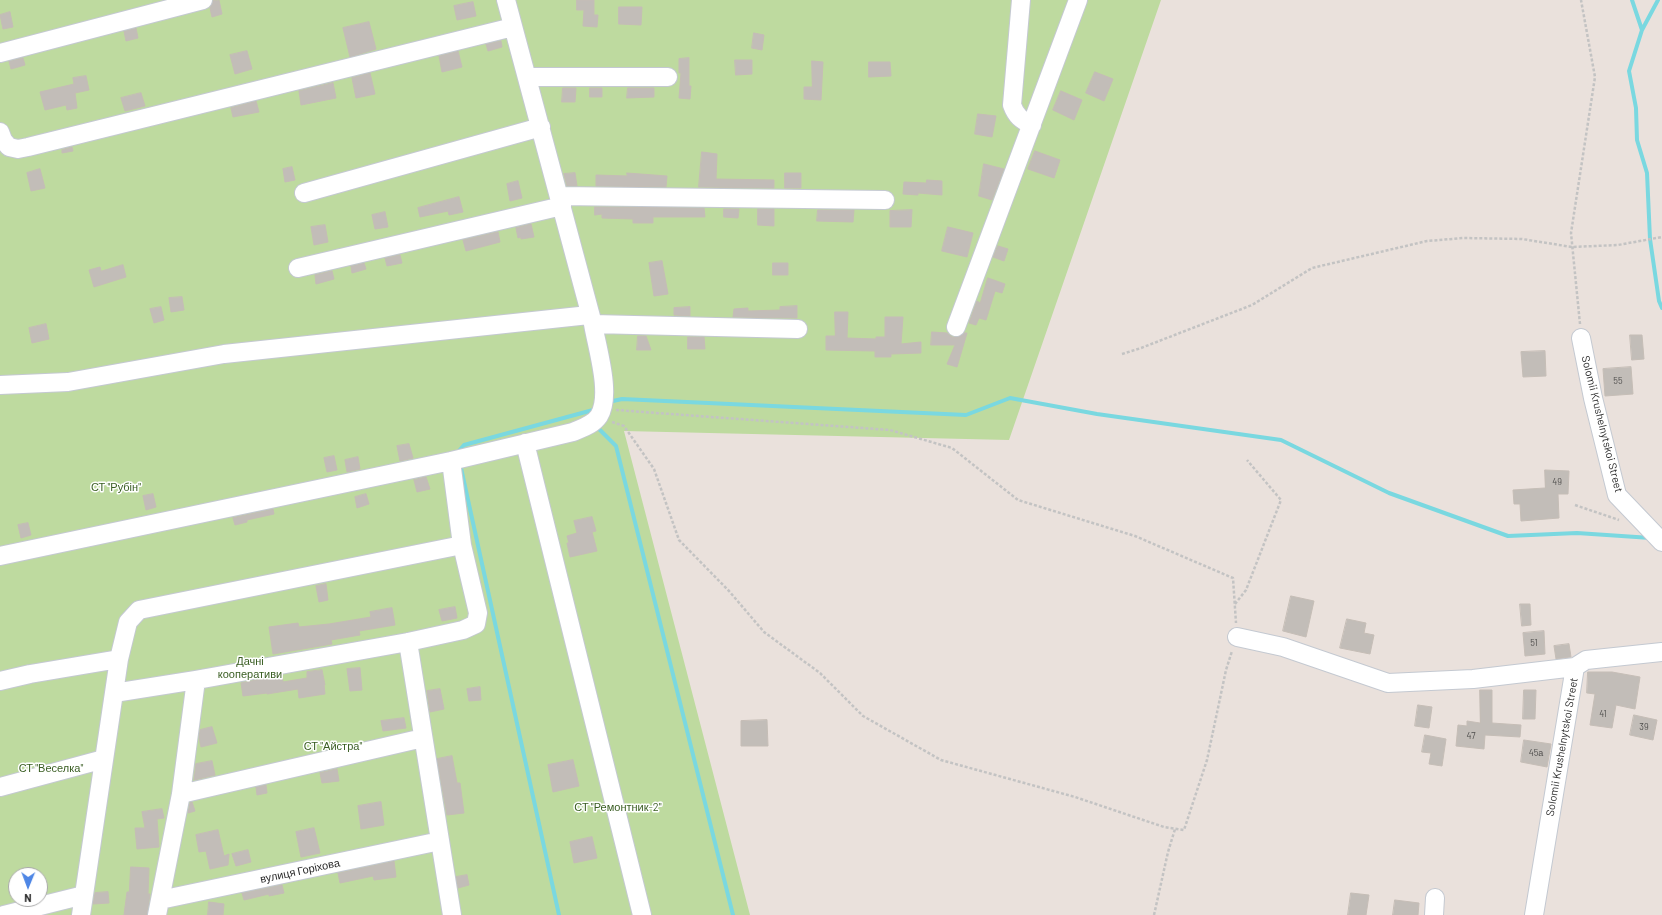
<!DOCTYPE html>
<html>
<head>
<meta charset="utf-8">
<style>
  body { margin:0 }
  #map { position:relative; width:1662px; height:915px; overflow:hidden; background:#eae1dc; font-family:Barlow,sans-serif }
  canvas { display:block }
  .north { position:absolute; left:8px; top:867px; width:40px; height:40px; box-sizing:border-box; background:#fff; border:1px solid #a9a9a9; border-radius:50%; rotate:181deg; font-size:11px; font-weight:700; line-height:16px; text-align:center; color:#292929 }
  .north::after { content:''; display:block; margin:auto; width:14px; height:18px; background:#4e86e5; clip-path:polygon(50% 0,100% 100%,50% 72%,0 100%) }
</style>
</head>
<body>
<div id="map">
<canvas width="1662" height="915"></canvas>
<div class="north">N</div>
</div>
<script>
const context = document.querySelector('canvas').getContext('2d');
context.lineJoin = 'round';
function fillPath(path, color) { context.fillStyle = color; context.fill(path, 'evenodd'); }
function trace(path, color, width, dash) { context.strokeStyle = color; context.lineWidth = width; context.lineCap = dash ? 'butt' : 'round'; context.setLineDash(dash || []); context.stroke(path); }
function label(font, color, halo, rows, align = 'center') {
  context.font = font + ' Barlow,sans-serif'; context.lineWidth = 3; context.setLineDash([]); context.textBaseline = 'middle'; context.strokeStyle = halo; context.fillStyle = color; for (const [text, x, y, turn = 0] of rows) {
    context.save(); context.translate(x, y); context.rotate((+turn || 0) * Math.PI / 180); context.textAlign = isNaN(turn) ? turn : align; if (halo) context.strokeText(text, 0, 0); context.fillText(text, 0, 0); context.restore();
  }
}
fillPath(new Path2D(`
  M 0,0 L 1161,0 L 1009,440 L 624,431 L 750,915 L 0,915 ZM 16,875 L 40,875 L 40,899 L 16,899 Z`), '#beda9f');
trace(new Path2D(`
  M 1632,0 L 1642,30 L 1629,71 L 1636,108 L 1637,140 L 1647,173 L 1650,239 L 1659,301 L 1662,308
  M 1642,30 L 1658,0
  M 613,401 L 622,399 L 966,415 L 1010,398 L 1097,414 L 1281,440 L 1389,493 L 1508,536 L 1577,533 L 1651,538
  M 599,429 L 616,446 L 733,915
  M 458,452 L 464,445 L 593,410
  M 461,468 L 559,915`), '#7ad8e0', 4);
const building = new Path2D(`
  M 219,0 L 222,14 L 212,17 L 210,8 L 213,1 Z
  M 577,0 L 594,0 L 594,15 L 598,15 L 597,27 L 583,26 L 584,10 L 577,10 Z
  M 473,2 L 476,16 L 457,20 L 454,6 Z
  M 619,7 L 642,7 L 641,25 L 619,24 Z
  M 10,12 L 13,27 L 3,29 L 0,15 Z
  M 369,22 L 376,49 L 350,57 L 343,28 Z
  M 136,28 L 138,38 L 126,41 L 124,31 Z
  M 754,33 L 764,35 L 762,50 L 752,48 Z
  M 501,41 L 502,47 L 488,51 L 486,44 Z
  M 247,51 L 252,69 L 235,74 L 230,55 Z
  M 458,51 L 462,67 L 442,72 L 439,56 Z
  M 23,58 L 25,65 L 11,69 L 9,61 Z
  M 689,58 L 689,86 L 691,86 L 690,99 L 679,98 L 681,73 L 679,73 L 679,59 Z
  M 735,60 L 752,60 L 752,74 L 736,75 Z
  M 812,61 L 823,62 L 821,100 L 804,99 L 804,87 L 812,87 Z
  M 869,62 L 890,62 L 891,76 L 869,77 Z
  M 1095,72 L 1113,79 L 1104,101 L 1086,93 Z
  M 370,73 L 375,94 L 356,98 L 352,78 Z
  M 86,76 L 89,90 L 75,93 L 77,108 L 67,110 L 66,105 L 45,110 L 40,92 L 74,84 L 73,78 Z
  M 333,83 L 336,98 L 301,105 L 299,91 Z
  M 563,88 L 576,88 L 575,102 L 562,102 Z
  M 590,88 L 602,88 L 602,97 L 590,97 Z
  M 628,88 L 654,88 L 654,97 L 627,98 Z
  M 1061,91 L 1082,100 L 1074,120 L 1053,110 Z
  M 141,93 L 145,106 L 125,111 L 121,98 Z
  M 256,101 L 259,112 L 233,117 L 231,108 Z
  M 978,114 L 996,116 L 992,137 L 975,134 Z
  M 72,147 L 73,151 L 62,153 L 62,150 Z
  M 1035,151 L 1060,160 L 1054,178 L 1028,169 Z
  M 702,152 L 717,154 L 716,179 L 774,180 L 774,188 L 699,187 Z
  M 984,164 L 1004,169 L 992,200 L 979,196 Z
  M 292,167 L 295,180 L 285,182 L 283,169 Z
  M 40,169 L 45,188 L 31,191 L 27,173 Z
  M 575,173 L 577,186 L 567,186 L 564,174 Z
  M 627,173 L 667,176 L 666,187 L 596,186 L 596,175 L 627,176 Z
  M 785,173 L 801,173 L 801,188 L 785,188 Z
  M 927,180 L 942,181 L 942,195 L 918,193 L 918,195 L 903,194 L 904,182 L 926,183 Z
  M 518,181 L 522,198 L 510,201 L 507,184 Z
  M 459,197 L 463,212 L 449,215 L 448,211 L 420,217 L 418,208 Z
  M 595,207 L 704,208 L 705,217 L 653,217 L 653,223 L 633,223 L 633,219 L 602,218 L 602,214 L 595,215 Z
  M 724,209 L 739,209 L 738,218 L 724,217 Z
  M 758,209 L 774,209 L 774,226 L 758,225 Z
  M 818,210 L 854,210 L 853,222 L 817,221 Z
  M 912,210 L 911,227 L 890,227 L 890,211 Z
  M 385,212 L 388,227 L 375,229 L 372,215 Z
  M 531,224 L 534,237 L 521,239 L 521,237 L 518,238 L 516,228 Z
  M 325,225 L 328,242 L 314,245 L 311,227 Z
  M 948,227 L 973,233 L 967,257 L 942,251 Z
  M 498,232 L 500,242 L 466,251 L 463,240 Z
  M 998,246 L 1008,249 L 1004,261 L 993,257 Z
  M 400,255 L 402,263 L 387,266 L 385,258 Z
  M 662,261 L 668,294 L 654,296 L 649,263 Z
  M 364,263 L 366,269 L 352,273 L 351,266 Z
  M 773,263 L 788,263 L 788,275 L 773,275 Z
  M 123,265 L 126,277 L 94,287 L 89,270 L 100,267 L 101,271 Z
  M 332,271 L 334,279 L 316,284 L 315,275 Z
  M 988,278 L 1005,284 L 1002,293 L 995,291 L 986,320 L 979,318 L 976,325 L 969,323 L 977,301 L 980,303 Z
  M 182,297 L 184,310 L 171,312 L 169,298 Z
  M 797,306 L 797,318 L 733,317 L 734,309 L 748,308 L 748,311 L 780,310 L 780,307 Z
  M 161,307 L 164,320 L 154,323 L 150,309 Z
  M 690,307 L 690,316 L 674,315 L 674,308 Z
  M 835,312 L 848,312 L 847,338 L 876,339 L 876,337 L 885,337 L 885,317 L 903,317 L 901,344 L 921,342 L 921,353 L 891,354 L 891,357 L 875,357 L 875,351 L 826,350 L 826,336 L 835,336 Z
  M 46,324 L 49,339 L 32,343 L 29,328 Z
  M 932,332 L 947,333 L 952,337 L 957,337 L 964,333 L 967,333 L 957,367 L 947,364 L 955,345 L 931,345 Z
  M 1630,335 L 1642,335 L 1644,359 L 1632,360 Z
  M 638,336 L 646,336 L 651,350 L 637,350 Z
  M 688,337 L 704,337 L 705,349 L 688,349 Z
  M 1545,351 L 1546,376 L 1523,377 L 1521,352 Z
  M 1631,367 L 1633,394 L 1605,396 L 1603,369 Z
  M 409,444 L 413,458 L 400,461 L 397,446 Z
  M 334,456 L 337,470 L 327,472 L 324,458 Z
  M 358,457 L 360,469 L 347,472 L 345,460 Z
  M 1545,470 L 1569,471 L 1568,494 L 1558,494 L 1559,518 L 1521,521 L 1520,504 L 1514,504 L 1513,490 L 1545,488 Z
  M 426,477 L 430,489 L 417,492 L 414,480 Z
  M 153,494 L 156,507 L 146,510 L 143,496 Z
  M 366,494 L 369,504 L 357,508 L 355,497 Z
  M 273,509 L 274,514 L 247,520 L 247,522 L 235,525 L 233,518 Z
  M 592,517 L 596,531 L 592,532 L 597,551 L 570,557 L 567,543 L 569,543 L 567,536 L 577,533 L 574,521 Z
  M 28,523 L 31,535 L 21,538 L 18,525 Z
  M 326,584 L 328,600 L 319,602 L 316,586 Z
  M 1291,596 L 1314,601 L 1306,637 L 1283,631 Z
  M 1520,604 L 1530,604 L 1531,625 L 1522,626 Z
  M 455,607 L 457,618 L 442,621 L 439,610 Z
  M 392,608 L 395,625 L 359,631 L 360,635 L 331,640 L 332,644 L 273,654 L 269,627 L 298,623 L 299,627 L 329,624 L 371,617 L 370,612 Z
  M 1347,619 L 1366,623 L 1364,633 L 1374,635 L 1370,654 L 1340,648 Z
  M 1544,631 L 1545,654 L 1525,656 L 1523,633 Z
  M 1569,644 L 1571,657 L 1556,659 L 1554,646 Z
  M 360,668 L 362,690 L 350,691 L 347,669 Z
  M 322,670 L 325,685 L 324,685 L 325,694 L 299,698 L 298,689 L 267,694 L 267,693 L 243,696 L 241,683 L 282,675 L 283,682 L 307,678 L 307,672 Z
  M 1588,672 L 1612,672 L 1640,677 L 1635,709 L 1616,705 L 1612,728 L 1590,725 L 1595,694 L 1587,693 Z
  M 480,687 L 481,700 L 469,701 L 467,689 Z
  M 440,689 L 444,709 L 430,712 L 427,691 Z
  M 1480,690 L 1492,690 L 1492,723 L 1521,725 L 1520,737 L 1485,735 L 1484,749 L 1456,746 L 1458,725 L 1467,726 L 1467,721 L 1480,723 Z
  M 1524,690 L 1536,690 L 1535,719 L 1523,719 Z
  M 1418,705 L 1432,707 L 1429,728 L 1415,726 Z
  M 1634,715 L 1657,720 L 1653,740 L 1630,735 Z
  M 404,718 L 406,728 L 383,731 L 381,721 Z
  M 767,720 L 768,746 L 741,746 L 741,721 Z
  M 212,727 L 217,743 L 201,747 L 199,738 L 200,730 Z
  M 1425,735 L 1446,739 L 1442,766 L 1429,764 L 1431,753 L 1422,752 Z
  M 1524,740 L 1551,744 L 1547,767 L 1521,762 Z
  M 452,756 L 457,783 L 460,783 L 464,813 L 447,815 L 437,759 Z
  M 573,760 L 579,786 L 553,792 L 548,765 Z
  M 212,761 L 215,775 L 194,780 L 196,764 Z
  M 337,769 L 339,781 L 322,783 L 320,773 Z
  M 266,785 L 267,793 L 257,795 L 256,787 Z
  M 192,802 L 195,811 L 188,813 L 190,803 Z
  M 381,802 L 384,825 L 361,829 L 358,806 Z
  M 162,809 L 164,818 L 157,819 L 159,847 L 137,849 L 135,828 L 145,828 L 142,812 Z
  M 314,828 L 320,853 L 301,857 L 296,832 Z
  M 218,830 L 224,856 L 229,854 L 228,865 L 210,869 L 206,851 L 199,852 L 196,835 Z
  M 592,837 L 597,858 L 574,863 L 570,842 Z
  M 248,850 L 251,862 L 236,866 L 232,854 Z
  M 394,861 L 396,877 L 374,880 L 373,876 L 340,883 L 338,873 Z
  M 131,867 L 149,868 L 148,894 L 150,894 L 147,915 L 124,915 L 127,892 L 129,892 Z
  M 467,875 L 469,885 L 458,888 L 456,877 Z
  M 282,885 L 284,893 L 269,896 L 269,894 L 244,900 L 242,893 Z
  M 108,892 L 109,903 L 93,904 L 95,893 Z
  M 1351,893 L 1369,895 L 1366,915 L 1348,915 Z
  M 1395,900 L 1419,903 L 1418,915 L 1393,915 Z
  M 209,902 L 224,904 L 223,915 L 208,915 Z`);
fillPath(building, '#c2bdb8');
trace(building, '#c5bdb6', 1);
const minor = new Path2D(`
  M 1021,0 L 1012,105 C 1016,116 1021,120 1032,125
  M 0,53 L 203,0
  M 527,77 L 668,77
  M 0,132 L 3,140 L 9,147 L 18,149 L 28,147 L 513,27
  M 304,193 L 541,127
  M 559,196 L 885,200
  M 298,268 L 562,206
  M 593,324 L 798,329
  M 956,327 L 1078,0
  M 1581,338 L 1593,398 L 1617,495 L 1662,542
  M 0,385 L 68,382 L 224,354 L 589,315
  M 525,443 L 642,915
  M 0,556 L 451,461
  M 1237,637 L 1283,647 L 1388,683 L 1473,679 L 1575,667
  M 408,642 L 452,915
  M 0,681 L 30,674 L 119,659
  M 114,693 L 196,680 L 408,642 L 463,630 L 476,624 L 478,613 L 462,545
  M 0,787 L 104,759
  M 181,794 L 423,738
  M 160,900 L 440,841
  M 4,915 L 84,895
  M 81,915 L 119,659 L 128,622 L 139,610 L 462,545 L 451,461 L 573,432 C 582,428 593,425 599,416 C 612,395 597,348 593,324 L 506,0
  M 157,915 L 181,794 L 196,680
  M 1434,915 L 1435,898
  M 1534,915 L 1575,667 L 1586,660 L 1662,652`);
trace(minor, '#c4c9d1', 20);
trace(new Path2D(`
  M 1580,324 L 1571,233 L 1595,77 L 1581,0
  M 1122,354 L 1141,348 L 1252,305 L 1312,268 L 1427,241 L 1463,238 L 1522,239 L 1572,247 L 1618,245 L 1662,237
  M 616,410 L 890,430 L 952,448 L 1018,500 L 1135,536 L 1233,578 L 1236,623
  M 612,422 L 624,426 L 654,469 L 679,540 L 729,591 L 764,632 L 820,673 L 863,716 L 941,760 L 1075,797 L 1164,827 L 1184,830 L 1207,760 L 1226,670 L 1232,651
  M 1575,505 L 1619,520
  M 1235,604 L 1246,590 L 1281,500 L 1247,460
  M 1154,915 L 1168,852 L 1175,829`), '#c3c3c3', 2.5, [3, 2]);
trace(minor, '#fff', 18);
label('9px', '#4f4e4d', null, [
  ["55",1618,381],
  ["49",1557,482],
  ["51",1534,643],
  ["41",1603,714],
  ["39",1644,727],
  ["47",1471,736],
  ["45а",1536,753]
]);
label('11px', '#292929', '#fff', [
  ["Solomii Krushelnytskoi Street",1602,424,76],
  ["Solomii Krushelnytskoi Street",1562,747,-80],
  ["вулиця Горіхова",300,871,-12]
]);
label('11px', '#395d22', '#fff', [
  ["СТ \"Рубін\"",116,487],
  ["Дачні",250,661],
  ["кооперативи",250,674],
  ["СТ \"Айстра\"",333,746],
  ["СТ \"Веселка\"",51,768],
  ["СТ \"Ремонтник-2\"",618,807]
]);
</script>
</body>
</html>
